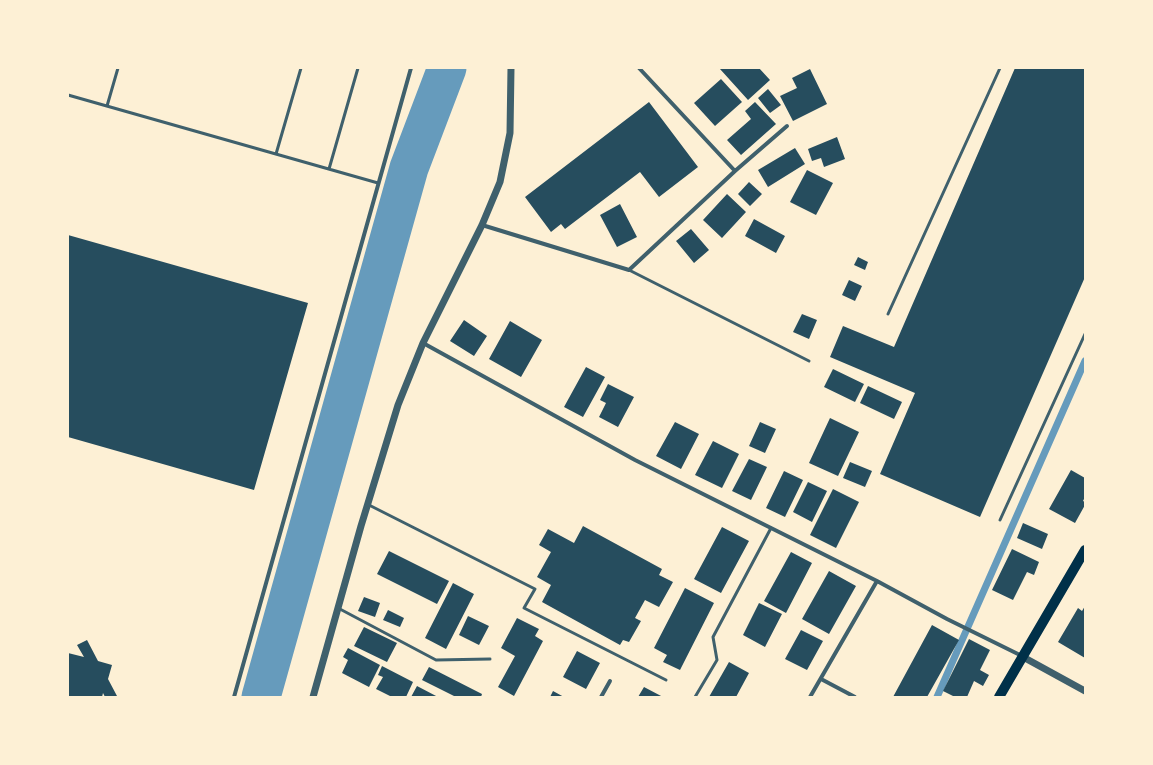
<!DOCTYPE html>
<html>
<head>
<meta charset="utf-8">
<style>
  body { margin:0 }
  #map { position:relative; width:1153px; height:765px; overflow:hidden; background:#fdf0d5; font-family:Quicksand,sans-serif }
  canvas { display:block }
  .frame { position:absolute; inset:0; border:69px solid #fdf0d5; pointer-events:none }
</style>
</head>
<body>
<div id="map">
<canvas width="1153" height="765"></canvas>
<div class="frame"></div>
</div>
<script>
const context = document.querySelector('canvas').getContext('2d');
context.lineJoin = 'round';
function trace(path, color, width, dash) { context.strokeStyle = color; context.lineWidth = width; context.lineCap = dash ? 'butt' : 'round'; context.setLineDash(dash || []); context.stroke(path); }
function fillPath(path, color) { context.fillStyle = color; context.fill(path, 'evenodd'); }
trace(new Path2D(`
  M 937,697 L 1085,361`), '#669bbc', 7);
trace(new Path2D(`
  M 261,697 L 409,168 L 447,68`), '#669bbc', 39);
fillPath(new Path2D(`
  M 720,68 L 759,68 L 770,80 L 748,100 L 720,69 Z
  M 1015,68 L 1085,68 L 1085,277 L 980,517 L 880,474 L 915,393 L 830,357 L 843,326 L 894,347 Z
  M 810,69 L 827,104 L 793,121 L 780,96 L 797,88 L 792,78 Z
  M 721,79 L 742,102 L 715,126 L 694,103 Z
  M 768,89 L 781,105 L 770,113 L 758,98 Z
  M 649,102 L 698,167 L 659,197 L 640,172 L 565,229 L 561,224 L 551,232 L 525,197 Z
  M 755,102 L 776,124 L 741,155 L 727,140 L 751,119 L 745,111 Z
  M 837,137 L 845,159 L 824,167 L 821,158 L 812,161 L 808,149 Z
  M 795,148 L 805,164 L 768,187 L 758,170 Z
  M 807,170 L 833,183 L 816,215 L 790,202 Z
  M 749,182 L 762,194 L 750,206 L 738,194 Z
  M 727,194 L 746,212 L 722,238 L 703,220 Z
  M 620,204 L 637,237 L 617,247 L 600,215 Z
  M 754,219 L 785,236 L 776,253 L 745,236 Z
  M 691,229 L 709,250 L 694,263 L 676,241 Z
  M 68,235 L 308,303 L 254,490 L 68,437 Z
  M 858,257 L 868,262 L 865,270 L 854,265 Z
  M 849,280 L 862,286 L 855,301 L 842,295 Z
  M 802,314 L 817,320 L 809,339 L 793,332 Z
  M 464,320 L 487,336 L 474,356 L 450,341 Z
  M 510,321 L 542,340 L 521,377 L 489,359 Z
  M 586,367 L 605,377 L 583,417 L 564,407 Z
  M 833,369 L 864,384 L 855,402 L 824,387 Z
  M 608,384 L 634,397 L 618,427 L 599,417 L 606,403 L 600,400 Z
  M 868,386 L 902,402 L 894,419 L 860,403 Z
  M 830,418 L 859,432 L 838,476 L 809,463 Z
  M 675,422 L 699,434 L 681,469 L 656,456 Z
  M 760,422 L 776,429 L 765,453 L 749,446 Z
  M 713,441 L 739,454 L 722,488 L 695,475 Z
  M 749,459 L 767,467 L 751,500 L 732,491 Z
  M 850,462 L 872,471 L 865,487 L 843,478 Z
  M 1071,470 L 1085,478 L 1085,497 L 1083,501 L 1085,502 L 1085,505 L 1075,523 L 1049,509 Z
  M 784,471 L 803,480 L 785,517 L 766,508 Z
  M 808,482 L 827,491 L 812,522 L 793,512 Z
  M 833,489 L 859,502 L 836,548 L 810,535 Z
  M 1023,523 L 1048,534 L 1042,549 L 1017,538 Z
  M 583,526 L 662,569 L 659,575 L 673,582 L 659,607 L 645,600 L 635,618 L 641,621 L 629,642 L 623,640 L 620,645 L 542,602 L 551,585 L 537,577 L 551,552 L 539,545 L 548,529 L 574,543 Z
  M 722,527 L 749,541 L 721,593 L 694,579 Z
  M 1012,549 L 1039,562 L 1034,575 L 1027,572 L 1013,600 L 992,590 Z
  M 389,551 L 449,581 L 437,604 L 377,574 Z
  M 791,552 L 812,563 L 786,613 L 764,601 Z
  M 829,571 L 856,586 L 829,634 L 802,619 Z
  M 453,583 L 474,594 L 446,649 L 425,638 Z
  M 685,588 L 714,603 L 680,670 L 663,662 L 667,655 L 654,648 Z
  M 364,597 L 380,603 L 375,617 L 358,611 Z
  M 759,603 L 782,614 L 765,647 L 743,635 Z
  M 1085,606 L 1085,658 L 1058,642 L 1078,608 L 1082,611 Z
  M 388,610 L 404,618 L 400,627 L 383,620 Z
  M 468,616 L 489,626 L 479,645 L 459,635 Z
  M 517,618 L 539,629 L 535,636 L 543,641 L 514,696 L 498,687 L 515,656 L 501,648 Z
  M 932,625 L 959,640 L 927,697 L 893,697 Z
  M 364,627 L 397,643 L 387,662 L 354,646 Z
  M 801,630 L 823,641 L 807,670 L 785,659 Z
  M 969,639 L 990,650 L 980,670 L 989,675 L 983,686 L 974,681 L 967,697 L 955,697 L 943,691 Z
  M 87,640 L 98,661 L 112,665 L 108,679 L 117,696 L 114,697 L 105,697 L 103,693 L 102,697 L 68,697 L 68,653 L 84,657 L 77,645 Z
  M 348,648 L 380,665 L 369,687 L 342,673 L 348,660 L 343,657 Z
  M 577,651 L 600,663 L 586,689 L 563,677 Z
  M 729,662 L 749,673 L 736,697 L 709,697 Z
  M 382,666 L 413,682 L 406,697 L 392,697 L 376,689 L 383,677 L 378,675 Z
  M 429,667 L 482,694 L 481,697 L 456,697 L 422,680 Z
  M 417,686 L 438,697 L 411,697 Z
  M 644,687 L 663,697 L 638,697 Z
  M 553,691 L 564,697 L 550,697 Z`), '#264d5e');
trace(new Path2D(`
  M 68,95 L 378,183
  M 107,106 L 118,68
  M 276,154 L 301,68
  M 329,169 L 358,68
  M 629,270 L 809,361
  M 888,314 L 1000,68
  M 367,504 L 535,589 L 524,608 L 666,680
  M 1000,520 L 1085,334
  M 338,608 L 436,660 L 490,659
  M 695,697 L 717,660 L 713,637 L 771,528`), '#3f606c', 3);
trace(new Path2D(`
  M 735,171 L 787,126
  M 482,225 L 629,270 L 735,171 L 639,68
  M 423,343 L 635,460 L 877,581 L 947,619 L 1022,656
  M 821,679 L 855,697
  M 234,697 L 411,68
  M 601,697 L 610,681
  M 810,697 L 877,581`), '#3f606c', 4);
trace(new Path2D(`
  M 1023,657 L 1085,691
  M 313,697 L 361,526 L 398,405 L 423,343 L 482,225 L 500,182 L 510,133 L 511,68`), '#3f606c', 7);
trace(new Path2D(`
  M 999,697 L 1085,550`), '#003049', 10);
</script>
</body>
</html>
